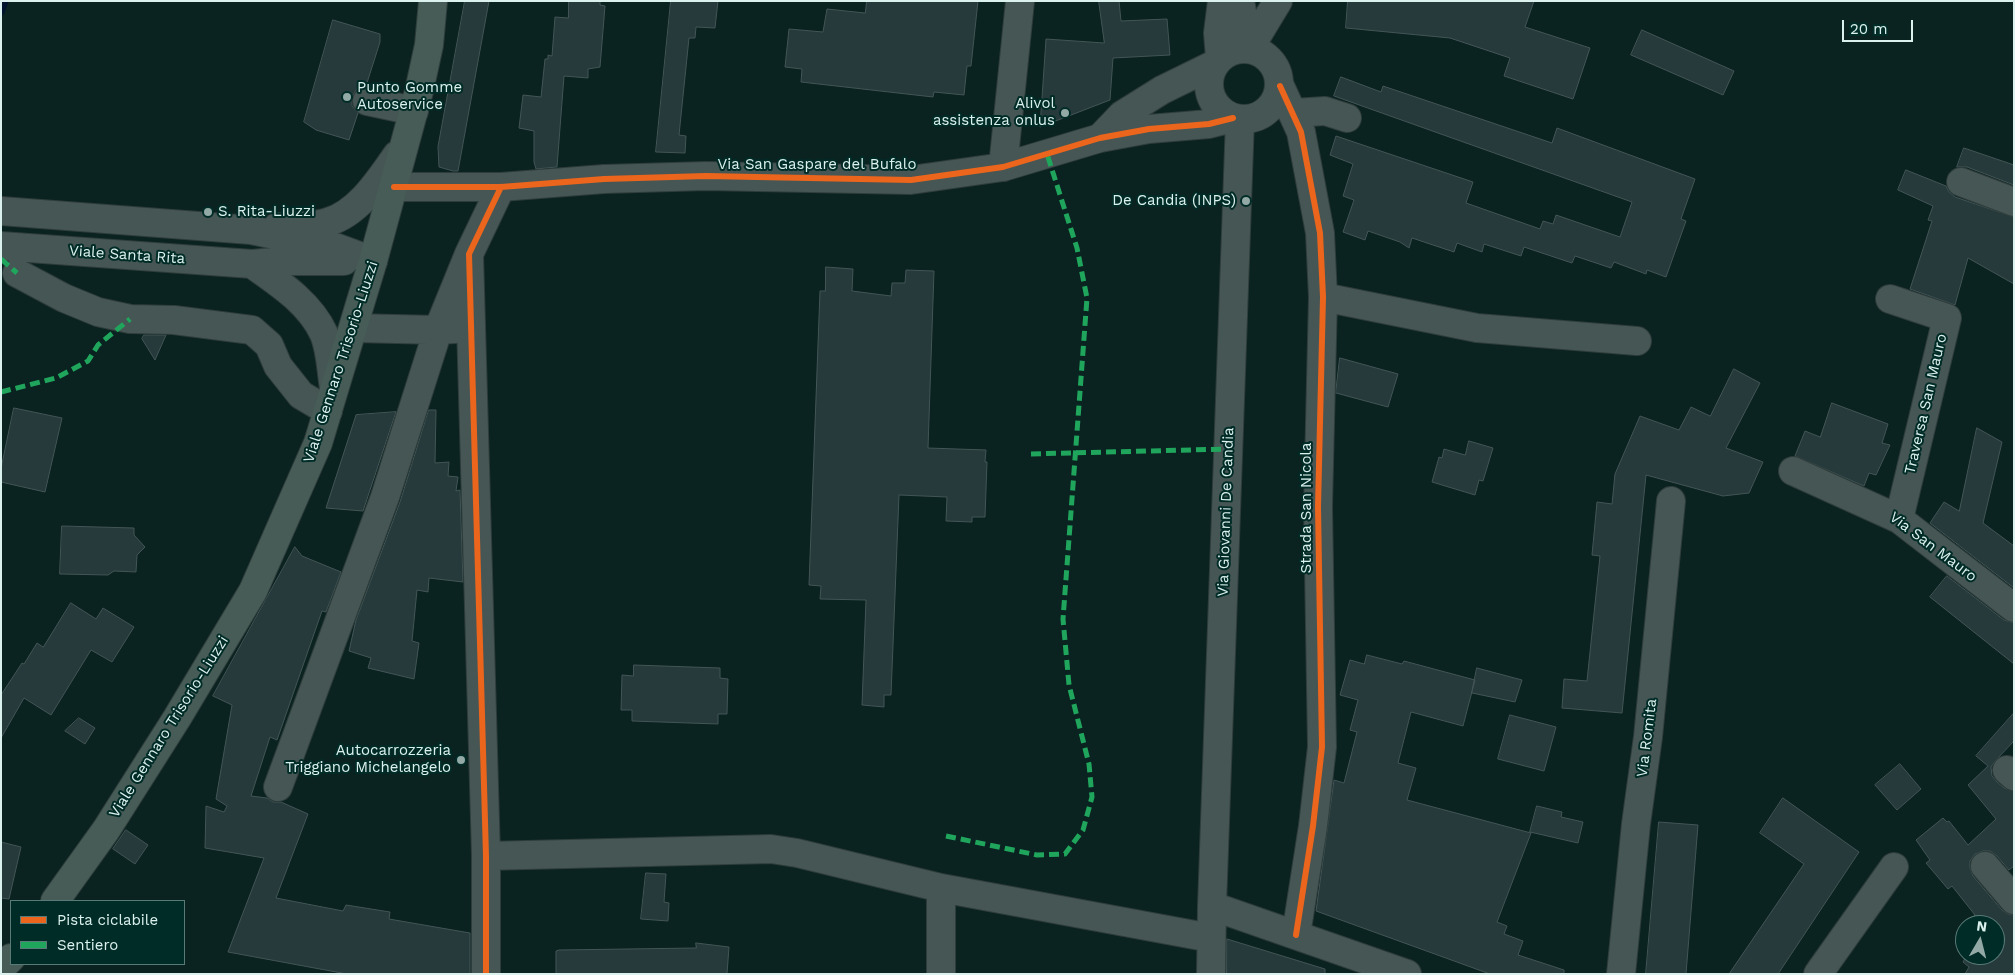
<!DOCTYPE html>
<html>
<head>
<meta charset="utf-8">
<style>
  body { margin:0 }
  #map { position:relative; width:2015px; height:975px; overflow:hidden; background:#0a2220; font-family:"Work Sans",sans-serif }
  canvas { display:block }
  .frame { position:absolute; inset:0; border:2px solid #dbf1ed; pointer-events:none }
  .legend { position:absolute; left:10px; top:900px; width:175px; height:65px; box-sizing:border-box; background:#002c28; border:1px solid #587b77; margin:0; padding:6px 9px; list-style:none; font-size:15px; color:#dbf1ed }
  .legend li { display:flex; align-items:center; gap:10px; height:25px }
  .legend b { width:25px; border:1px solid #587b77 }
  .north { position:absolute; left:1955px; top:915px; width:50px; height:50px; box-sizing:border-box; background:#002c28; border:1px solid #587b77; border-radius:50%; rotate:8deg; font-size:14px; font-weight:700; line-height:20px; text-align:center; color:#dbf1ed }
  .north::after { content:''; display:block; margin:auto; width:18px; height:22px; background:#92a9a5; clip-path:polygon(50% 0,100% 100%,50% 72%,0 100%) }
  .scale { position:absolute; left:1842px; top:20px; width:71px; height:22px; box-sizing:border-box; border:2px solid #dbf1ed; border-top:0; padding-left:6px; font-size:15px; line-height:18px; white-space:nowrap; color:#dbf1ed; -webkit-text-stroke:4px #002c28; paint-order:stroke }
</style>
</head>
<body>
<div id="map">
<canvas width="2015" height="975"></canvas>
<div class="frame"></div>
<ul class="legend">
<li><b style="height:6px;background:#eb651d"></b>Pista ciclabile</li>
<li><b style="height:6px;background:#20a55d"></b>Sentiero</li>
</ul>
<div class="north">N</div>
<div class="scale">20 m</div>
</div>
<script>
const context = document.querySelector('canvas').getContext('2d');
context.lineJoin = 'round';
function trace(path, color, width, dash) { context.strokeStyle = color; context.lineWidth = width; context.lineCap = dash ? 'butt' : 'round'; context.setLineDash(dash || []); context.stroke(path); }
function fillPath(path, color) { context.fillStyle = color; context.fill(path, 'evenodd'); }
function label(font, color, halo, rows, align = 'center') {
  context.font = font + ' "Work Sans",sans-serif'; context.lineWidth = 4; context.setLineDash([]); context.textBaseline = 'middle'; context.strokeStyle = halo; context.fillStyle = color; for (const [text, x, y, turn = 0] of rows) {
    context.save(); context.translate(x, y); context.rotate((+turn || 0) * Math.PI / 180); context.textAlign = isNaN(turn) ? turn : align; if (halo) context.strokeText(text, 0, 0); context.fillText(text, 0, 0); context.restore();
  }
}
trace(new Path2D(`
  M 1,12 L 5,1`), '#01142d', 7);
const building = new Path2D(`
  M 465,1 L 489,1 L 458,171 L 453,171 L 439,167 L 438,147 Z
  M 569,1 L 600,1 L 600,5 L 605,6 L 600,67 L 588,69 L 588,78 L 564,76 L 557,167 L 536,169 L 534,162 L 534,131 L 519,128 L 523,95 L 541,97 L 545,59 L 548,59 L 548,55 L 552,56 L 555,17 L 568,18 Z
  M 671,1 L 718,1 L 715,28 L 696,27 L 695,38 L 689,38 L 679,135 L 686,136 L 685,153 L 656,152 Z
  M 867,1 L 978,1 L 971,66 L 967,66 L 964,95 L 934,92 L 933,97 L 801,82 L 802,69 L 785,67 L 789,29 L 823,32 L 827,9 L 865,13 Z
  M 1099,1 L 1119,1 L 1121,21 L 1167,19 L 1170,55 L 1113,58 L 1110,100 L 1040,127 L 1046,39 L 1104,43 Z
  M 1348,1 L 1534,1 L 1525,27 L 1590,48 L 1573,99 L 1504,76 L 1510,58 L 1450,38 L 1346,28 Z
  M 333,20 L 380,34 L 380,42 L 366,86 L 356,90 L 352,97 L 352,106 L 358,113 L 349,140 L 316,130 L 304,122 Z
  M 1642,30 L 1734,71 L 1723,95 L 1631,55 Z
  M 1341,77 L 1381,92 L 1383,86 L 1552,143 L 1557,128 L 1695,179 L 1681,219 L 1686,221 L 1666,277 L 1647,270 L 1646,274 L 1614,262 L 1611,268 L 1575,256 L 1572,263 L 1524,247 L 1521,256 L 1484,244 L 1482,252 L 1457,243 L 1454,252 L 1412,238 L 1409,248 L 1400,242 L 1368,231 L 1365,240 L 1343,232 L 1354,200 L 1343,196 L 1353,164 L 1330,155 L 1336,136 L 1473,182 L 1466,203 L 1540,229 L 1543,221 L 1553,224 L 1556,215 L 1620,237 L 1632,202 L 1334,96 Z
  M 1964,148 L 2014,165 L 2014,185 L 1967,167 L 1957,167 Z
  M 1906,170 L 1946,186 L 1949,192 L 1955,197 L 2014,217 L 2014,284 L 1968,258 L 1955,305 L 1910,289 L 1932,221 L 1928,220 L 1933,206 L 1898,190 Z
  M 826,267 L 853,269 L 852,291 L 891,296 L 892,283 L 905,283 L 906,270 L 934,271 L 928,448 L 986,450 L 985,462 L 987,462 L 985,517 L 972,517 L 972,522 L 946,521 L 947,497 L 899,495 L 891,695 L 884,695 L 884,707 L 862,705 L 866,600 L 820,599 L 821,586 L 809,585 L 820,291 L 825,291 Z
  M 144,335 L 166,335 L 155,360 L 142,339 Z
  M 1340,358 L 1398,374 L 1388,407 L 1336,393 Z
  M 1734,369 L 1760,383 L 1726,448 L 1763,462 L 1749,493 L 1723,496 L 1646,475 L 1622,713 L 1562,708 L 1564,679 L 1587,681 L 1600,556 L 1592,555 L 1597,502 L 1612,504 L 1615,474 L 1640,416 L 1679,430 L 1691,407 L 1710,416 Z
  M 1832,403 L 1888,424 L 1882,443 L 1890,445 L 1876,475 L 1869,473 L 1864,486 L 1795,456 L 1805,431 L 1820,437 Z
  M 14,408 L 62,418 L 45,492 L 1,482 L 1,469 Z
  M 429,410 L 436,410 L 435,463 L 449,462 L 448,476 L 458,477 L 456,491 L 460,490 L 463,582 L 429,578 L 428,592 L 417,590 L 412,641 L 419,643 L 414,679 L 368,668 L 371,658 L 349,651 L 356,620 L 400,502 Z
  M 396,412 L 363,511 L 326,508 L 356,415 Z
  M 1977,428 L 2002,442 L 1983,523 L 2014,546 L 2014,588 L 1930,523 L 1944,502 L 1959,511 Z
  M 1469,441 L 1493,448 L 1483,481 L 1479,480 L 1475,495 L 1432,482 L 1439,457 L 1442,458 L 1444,449 L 1465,455 Z
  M 62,526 L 134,528 L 134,535 L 145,547 L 137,555 L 136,572 L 114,571 L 108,575 L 60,574 Z
  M 295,547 L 302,556 L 341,572 L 326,612 L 322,611 L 277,740 L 270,737 L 251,796 L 267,798 L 273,802 L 281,802 L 308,814 L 276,898 L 343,911 L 346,905 L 390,912 L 389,919 L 470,933 L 470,974 L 347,974 L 228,952 L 264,858 L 205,848 L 206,806 L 224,812 L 227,806 L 216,799 L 232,705 L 213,696 Z
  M 1947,576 L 2004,620 L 2014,623 L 2014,664 L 1930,597 Z
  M 71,603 L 96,619 L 103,608 L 134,627 L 112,662 L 91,650 L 51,715 L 24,698 L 1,738 L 1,695 L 22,663 L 24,664 L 37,643 L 43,647 Z
  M 1367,655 L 1402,664 L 1404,661 L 1475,680 L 1463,726 L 1411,712 L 1398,763 L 1416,768 L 1407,800 L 1531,833 L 1497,922 L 1507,926 L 1504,934 L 1523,941 L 1518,955 L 1564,970 L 1564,974 L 1490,974 L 1316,911 L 1334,780 L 1344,783 L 1357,732 L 1350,730 L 1358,700 L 1340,695 L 1350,660 L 1364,664 Z
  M 634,665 L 720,668 L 720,678 L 728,679 L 727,714 L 718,714 L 718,724 L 632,721 L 632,710 L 621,710 L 622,675 L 633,676 Z
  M 1477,668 L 1522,680 L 1515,702 L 1472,693 Z
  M 2014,713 L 2014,741 L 1996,760 L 1991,767 L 1992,776 L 1997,782 L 2004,788 L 2014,791 L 2014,866 L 2009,870 L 1997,856 L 1990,851 L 1983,851 L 1975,854 L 1970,861 L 1970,868 L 1973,876 L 2002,910 L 2008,914 L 2014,915 L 2014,974 L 1965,974 L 1969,967 L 1963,962 L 1967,955 L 1995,955 L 1995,925 L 1970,925 L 1967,922 L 1975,915 L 1952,886 L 1948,889 L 1926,863 L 1930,860 L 1916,840 L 1943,818 L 1947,822 L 1949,821 L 1968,845 L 1996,819 L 1968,785 L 1988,766 L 1976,756 Z
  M 1510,715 L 1556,727 L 1544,771 L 1498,759 Z
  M 79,718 L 95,728 L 85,744 L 65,731 Z
  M 1900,764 L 1921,789 L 1897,810 L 1875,785 Z
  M 1783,798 L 1859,852 L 1778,974 L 1729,974 L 1804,864 L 1760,833 Z
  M 1537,806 L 1562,812 L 1561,817 L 1583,822 L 1578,843 L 1530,832 Z
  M 1659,822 L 1698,825 L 1686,974 L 1646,974 Z
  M 126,830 L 148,845 L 135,864 L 113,849 Z
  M 1,842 L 21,847 L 9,899 L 1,898 Z
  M 646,873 L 666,874 L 664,902 L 669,903 L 668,921 L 641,919 Z
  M 1227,939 L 1325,969 L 1325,974 L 1227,974 Z
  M 696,943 L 729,947 L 727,974 L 556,974 L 556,951 L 559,950 L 696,948 Z`);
fillPath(building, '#273a3b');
trace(building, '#435556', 1);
const minor = new Path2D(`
  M 1240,1 L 1249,49
  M1209 84a35 35 0 1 1 70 0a35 35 0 1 1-70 0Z
  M 1249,49 L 1278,1
  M 1220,58 L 1218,33 L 1222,1
  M 1280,86 L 1301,132 L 1320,233 L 1323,297 L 1318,507 L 1322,747 L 1313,826 L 1296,935
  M 367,101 L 414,111
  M 1293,113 L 1325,111 L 1347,118
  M 1100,138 L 1122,115 L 1162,90 L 1215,64
  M 1003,167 L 1020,1
  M 1961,182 L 2014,202
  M 394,187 L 501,187 L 604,179 L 706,176 L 911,180 L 1003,167 L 1100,138 L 1149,129 L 1209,124 L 1233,118
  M 1,211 L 251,230 L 338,248 L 373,261
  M 277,227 C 293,226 313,227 328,222 C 359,213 380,179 397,155
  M 1,246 L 252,264 L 285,261 L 344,261
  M 469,254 L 486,856 L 486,974
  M 252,264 C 279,283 310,303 324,334 C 331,351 331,371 334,388
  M 17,273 L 64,298 L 98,312 L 130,319 L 174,320 L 252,330 L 269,345 L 278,366 L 301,395 L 328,411
  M 1323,297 L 1477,328 L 1637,341
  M 1890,299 L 1947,318 L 1899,519
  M 354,328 L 438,330 L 455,329
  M 1793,471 L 1899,519 L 2014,608
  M 2007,770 L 2014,776
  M 278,787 L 385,497 L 438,330 L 469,254 L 501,187
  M 486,856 L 771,849 L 797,853 L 941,888 L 1211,938
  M 1985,866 L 2014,900
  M 1212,906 L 1407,974
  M 941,974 L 941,888
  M 1211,974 L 1212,906 L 1240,119
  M 1621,974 L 1636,824 L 1648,737 L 1671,501
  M 1818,974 L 1894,867`);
const major = new Path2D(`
  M 55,901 L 106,830 L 177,718 L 253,591 L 318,443 L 373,261 L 419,91 L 429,45 L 433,1
  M 1,968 L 11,958`);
trace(minor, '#2e3d3b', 30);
trace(major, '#2e3d3b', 30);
trace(minor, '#465654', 28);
trace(major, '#475c56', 28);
trace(new Path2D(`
  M 1,259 L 17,273
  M 1,392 L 56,378 L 88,361 L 98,345 L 130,319
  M 1031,454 L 1228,449
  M 946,836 L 1037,855 L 1065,854 L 1083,830 L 1092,797 L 1089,764 L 1069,685 L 1063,619 L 1087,298 L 1077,248 L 1047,154`), '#20a55d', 5, [10, 5]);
trace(new Path2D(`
  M 1280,86 L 1301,132 L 1320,233 L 1323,297 L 1318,507 L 1322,747 L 1313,826 L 1296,935
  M 394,187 L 501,187 L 604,179 L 706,176 L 911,180 L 1003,167 L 1100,138 L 1149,129 L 1209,124 L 1233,118
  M 486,974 L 486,856 L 469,254 L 501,187`), '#eb651d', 6);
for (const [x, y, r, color] of [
  [347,97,5,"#92a9a5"],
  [1065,113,5,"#92a9a5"],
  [1246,201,5,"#92a9a5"],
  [208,212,5,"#92a9a5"],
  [461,760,5,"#92a9a5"]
]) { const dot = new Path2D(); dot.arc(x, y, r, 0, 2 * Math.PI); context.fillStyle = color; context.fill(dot); trace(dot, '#002c28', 2); }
label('15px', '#dbf1ed', '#002c28', [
  ["Punto Gomme",357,88,"left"],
  ["Autoservice",357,105,"left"],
  ["Alivol",1055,104],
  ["assistenza onlus",1055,121],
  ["De Candia (INPS)",1236,201],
  ["S. Rita-Liuzzi",218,212,"left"],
  ["Autocarrozzeria",451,751],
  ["Triggiano Michelangelo",451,768]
], 'right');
label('15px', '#dbf1ed', '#002c28', [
  ["Via San Gaspare del Bufalo",817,165],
  ["Viale Santa Rita",127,255,4],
  ["Viale Gennaro Trisorio-Liuzzi",341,362,-72],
  ["Traversa San Mauro",1926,404,-77],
  ["Strada San Nicola",1307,508,-90],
  ["Via Giovanni De Candia",1226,512,-88],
  ["Via San Mauro",1933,547,37],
  ["Viale Gennaro Trisorio-Liuzzi",169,727,-58],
  ["Via Romita",1647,738,-83]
]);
</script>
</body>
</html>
